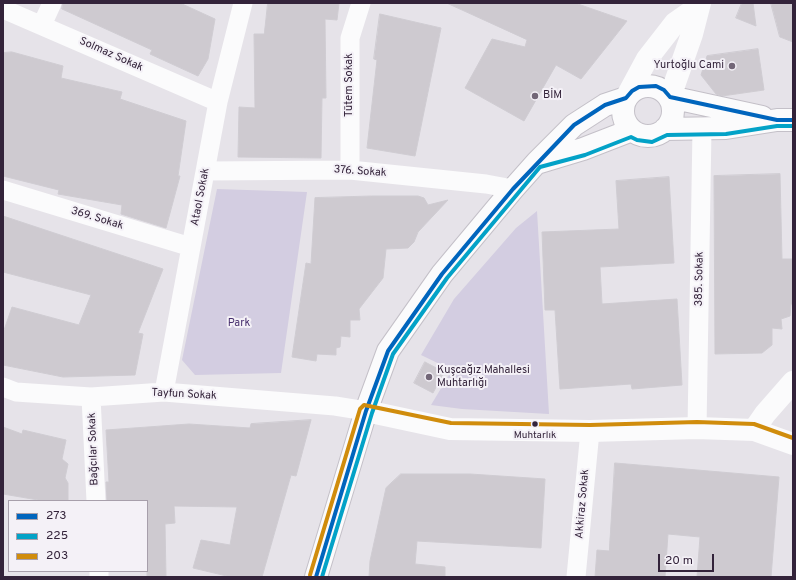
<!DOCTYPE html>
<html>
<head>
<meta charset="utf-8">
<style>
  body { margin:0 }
  #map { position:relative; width:796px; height:580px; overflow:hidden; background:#e6e3e9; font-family:Overpass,sans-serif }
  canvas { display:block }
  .frame { position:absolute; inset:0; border:4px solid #33233a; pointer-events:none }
  .legend { position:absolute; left:8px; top:500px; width:140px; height:72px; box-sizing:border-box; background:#f4f1f7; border:1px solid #a79fab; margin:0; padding:5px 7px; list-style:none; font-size:12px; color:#33233a }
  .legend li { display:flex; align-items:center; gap:8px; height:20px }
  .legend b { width:20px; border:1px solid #a79fab }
  .scale { position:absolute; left:658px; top:554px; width:56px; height:18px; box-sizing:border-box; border:2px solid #33233a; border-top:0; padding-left:5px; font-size:12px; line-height:14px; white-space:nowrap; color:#33233a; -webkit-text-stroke:3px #f4f1f7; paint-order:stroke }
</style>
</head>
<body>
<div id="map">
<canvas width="796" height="580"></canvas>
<div class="frame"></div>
<ul class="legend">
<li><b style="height:5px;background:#0065bd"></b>273</li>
<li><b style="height:5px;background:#03a2c7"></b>225</li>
<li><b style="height:5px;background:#d08c0c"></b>203</li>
</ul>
<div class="scale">20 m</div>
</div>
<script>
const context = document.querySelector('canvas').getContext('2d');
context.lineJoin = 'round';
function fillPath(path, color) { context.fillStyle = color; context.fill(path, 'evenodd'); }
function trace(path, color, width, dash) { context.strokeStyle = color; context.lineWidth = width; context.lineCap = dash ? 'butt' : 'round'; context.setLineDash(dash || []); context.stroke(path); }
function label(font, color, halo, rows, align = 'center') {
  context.font = font + ' Overpass,sans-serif'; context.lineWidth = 4; context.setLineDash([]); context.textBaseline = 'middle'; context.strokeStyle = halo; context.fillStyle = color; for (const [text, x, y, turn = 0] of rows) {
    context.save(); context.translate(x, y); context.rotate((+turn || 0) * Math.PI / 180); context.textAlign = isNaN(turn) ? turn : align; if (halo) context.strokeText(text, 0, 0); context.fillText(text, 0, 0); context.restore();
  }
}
fillPath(new Path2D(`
  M 217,189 L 307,192 L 281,373 L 195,375 L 182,360 Z
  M 537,211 L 549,414 L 462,409 L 431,405 L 452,370 L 421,355 L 454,299 L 516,228 Z`), '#d3cde1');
const building = new Path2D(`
  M 63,3 L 180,3 L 215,19 L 208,59 L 198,76 L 150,54 L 152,50 L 62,9 Z
  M 268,3 L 339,3 L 337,20 L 325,19 L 326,98 L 322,98 L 321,158 L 238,157 L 239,107 L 255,108 L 254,34 L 264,34 Z
  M 447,3 L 575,3 L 627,21 L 581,79 L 556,65 L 524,121 L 465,88 L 492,39 L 525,47 L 527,40 Z
  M 742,3 L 753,3 L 756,26 L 736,18 Z
  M 771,3 L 793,3 L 793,42 L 780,37 Z
  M 380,14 L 441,28 L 415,156 L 367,148 L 377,60 L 374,59 Z
  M 758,49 L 764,90 L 722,96 L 716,94 L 701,75 L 707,56 Z
  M 12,52 L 63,66 L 61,78 L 122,92 L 120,99 L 186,121 L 178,176 L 180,176 L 166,228 L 121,214 L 122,205 L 58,194 L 59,190 L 3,176 L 3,53 Z
  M 780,174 L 782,259 L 793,259 L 793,304 L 791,304 L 790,316 L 781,319 L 782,329 L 772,328 L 772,345 L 762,353 L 715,354 L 714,176 Z
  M 669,177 L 674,263 L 600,267 L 602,304 L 677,299 L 682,385 L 632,389 L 631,384 L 560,389 L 555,310 L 545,310 L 542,232 L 619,229 L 616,181 Z
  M 372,196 L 418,196 L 424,198 L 428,205 L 448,200 L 418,232 L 414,242 L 408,248 L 386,249 L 383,278 L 359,309 L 360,320 L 350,320 L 350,337 L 341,336 L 340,347 L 336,348 L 336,355 L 317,354 L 316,361 L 292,357 L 306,263 L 311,264 L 315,198 Z
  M 3,216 L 163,269 L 138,333 L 143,334 L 135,375 L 63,377 L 3,365 L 3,333 L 12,307 L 79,325 L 91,295 L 3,272 Z
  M 425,362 L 444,372 L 433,393 L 414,383 Z
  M 311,420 L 296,476 L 291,475 L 262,577 L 231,577 L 193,568 L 201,540 L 230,545 L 237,507 L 174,506 L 175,523 L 165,524 L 166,577 L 147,577 L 147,501 L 107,501 L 106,482 L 109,482 L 106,430 L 189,424 L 250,428 L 251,424 Z
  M 3,427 L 22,434 L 23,430 L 66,440 L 62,459 L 68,464 L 65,478 L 68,483 L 68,501 L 44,501 L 3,494 Z
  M 615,463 L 779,477 L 771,577 L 697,577 L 700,537 L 668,534 L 665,577 L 595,577 L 597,550 L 609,551 Z
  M 401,474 L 470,474 L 545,479 L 541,548 L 417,541 L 415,564 L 445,567 L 445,577 L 369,577 L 370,561 L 386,488 Z`);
fillPath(building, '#cecad0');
trace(building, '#cfccd2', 1);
const secondary = new Path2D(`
  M623 111a25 25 0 1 1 50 0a25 25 0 1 1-50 0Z
  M 670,97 L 762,117
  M 665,129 L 726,128 L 777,120 L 793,120
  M 540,162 L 583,149 L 632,130
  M 316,577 L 366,411 L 388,351 L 442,274 L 513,189 L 537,162 L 574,125 L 605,105 L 626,98`);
trace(secondary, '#c4c0c8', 24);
trace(new Path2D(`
  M 3,9 L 218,102
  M 42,25 L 52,3
  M 350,170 L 350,38 L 361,3
  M 206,171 L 350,170 L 486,184 L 513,189
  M 3,190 L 191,247
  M 3,387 L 16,392 L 91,397 L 164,392 L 335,406 L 366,411
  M 164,392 L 218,102 L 243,3
  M 91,397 L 96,501
  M 697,428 L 702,129
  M 99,571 L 99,577
  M 576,577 L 590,431`), '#fbfbfc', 19);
trace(new Path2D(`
  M 670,97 L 692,34 L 700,3
  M 626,98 L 647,59 L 675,23 L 698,7
  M 366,411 L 450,429 L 590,431 L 697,428 L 754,430 L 793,444
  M 754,430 L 765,414 L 793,382`), '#fbfbfc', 22);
trace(secondary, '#fbfbfc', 22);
trace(new Path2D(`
  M 316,577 L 366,411 L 388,351 L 442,274 L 513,189 L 574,125 L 605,105 L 626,98 L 632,91 L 639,87 L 656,86 L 664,90 L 670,97 L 777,120 L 793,120`), '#0065bd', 4);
trace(new Path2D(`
  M 322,577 L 372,413 L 393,354 L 447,278 L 540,167 L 585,155 L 631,137 L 637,140 L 652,142 L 667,135 L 726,134 L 777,126 L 793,126`), '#03a2c7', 4);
trace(new Path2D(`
  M 310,575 L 360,409 L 364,405 L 451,423 L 590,425 L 697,422 L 754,424 L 793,438`), '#d08c0c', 4);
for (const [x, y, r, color] of [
  [732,66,4,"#726677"],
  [535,96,4,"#726677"],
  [429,377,4,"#726677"],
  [535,424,3.5,"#33233a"]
]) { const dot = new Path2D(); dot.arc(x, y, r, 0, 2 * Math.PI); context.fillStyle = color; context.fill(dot); trace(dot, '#f4f1f7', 1.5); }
label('10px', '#33233a', '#f4f1f7', [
  ["Muhtarlık",535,436]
]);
label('11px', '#33233a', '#f4f1f7', [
  ["Solmaz Sokak",111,55,24],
  ["Tütem Sokak",350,85,-90],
  ["376. Sokak",360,172,4],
  ["Ataol Sokak",201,197,-79],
  ["369. Sokak",97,219,17],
  ["385. Sokak",700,279,-89],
  ["Tayfun Sokak",184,395,3],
  ["Bağcılar Sokak",94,449,-92],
  ["Akkiraz Sokak",583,504,-85]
]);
label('11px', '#33233a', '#f4f1f7', [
  ["Yurtoğlu Cami",724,66,"right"],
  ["BİM",543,96],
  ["Kuşcağız Mahallesi",437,371],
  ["Muhtarlığı",437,384]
], 'left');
label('11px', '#472f6e', '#f4f1f7', [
  ["Park",239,324]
]);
</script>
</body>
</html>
